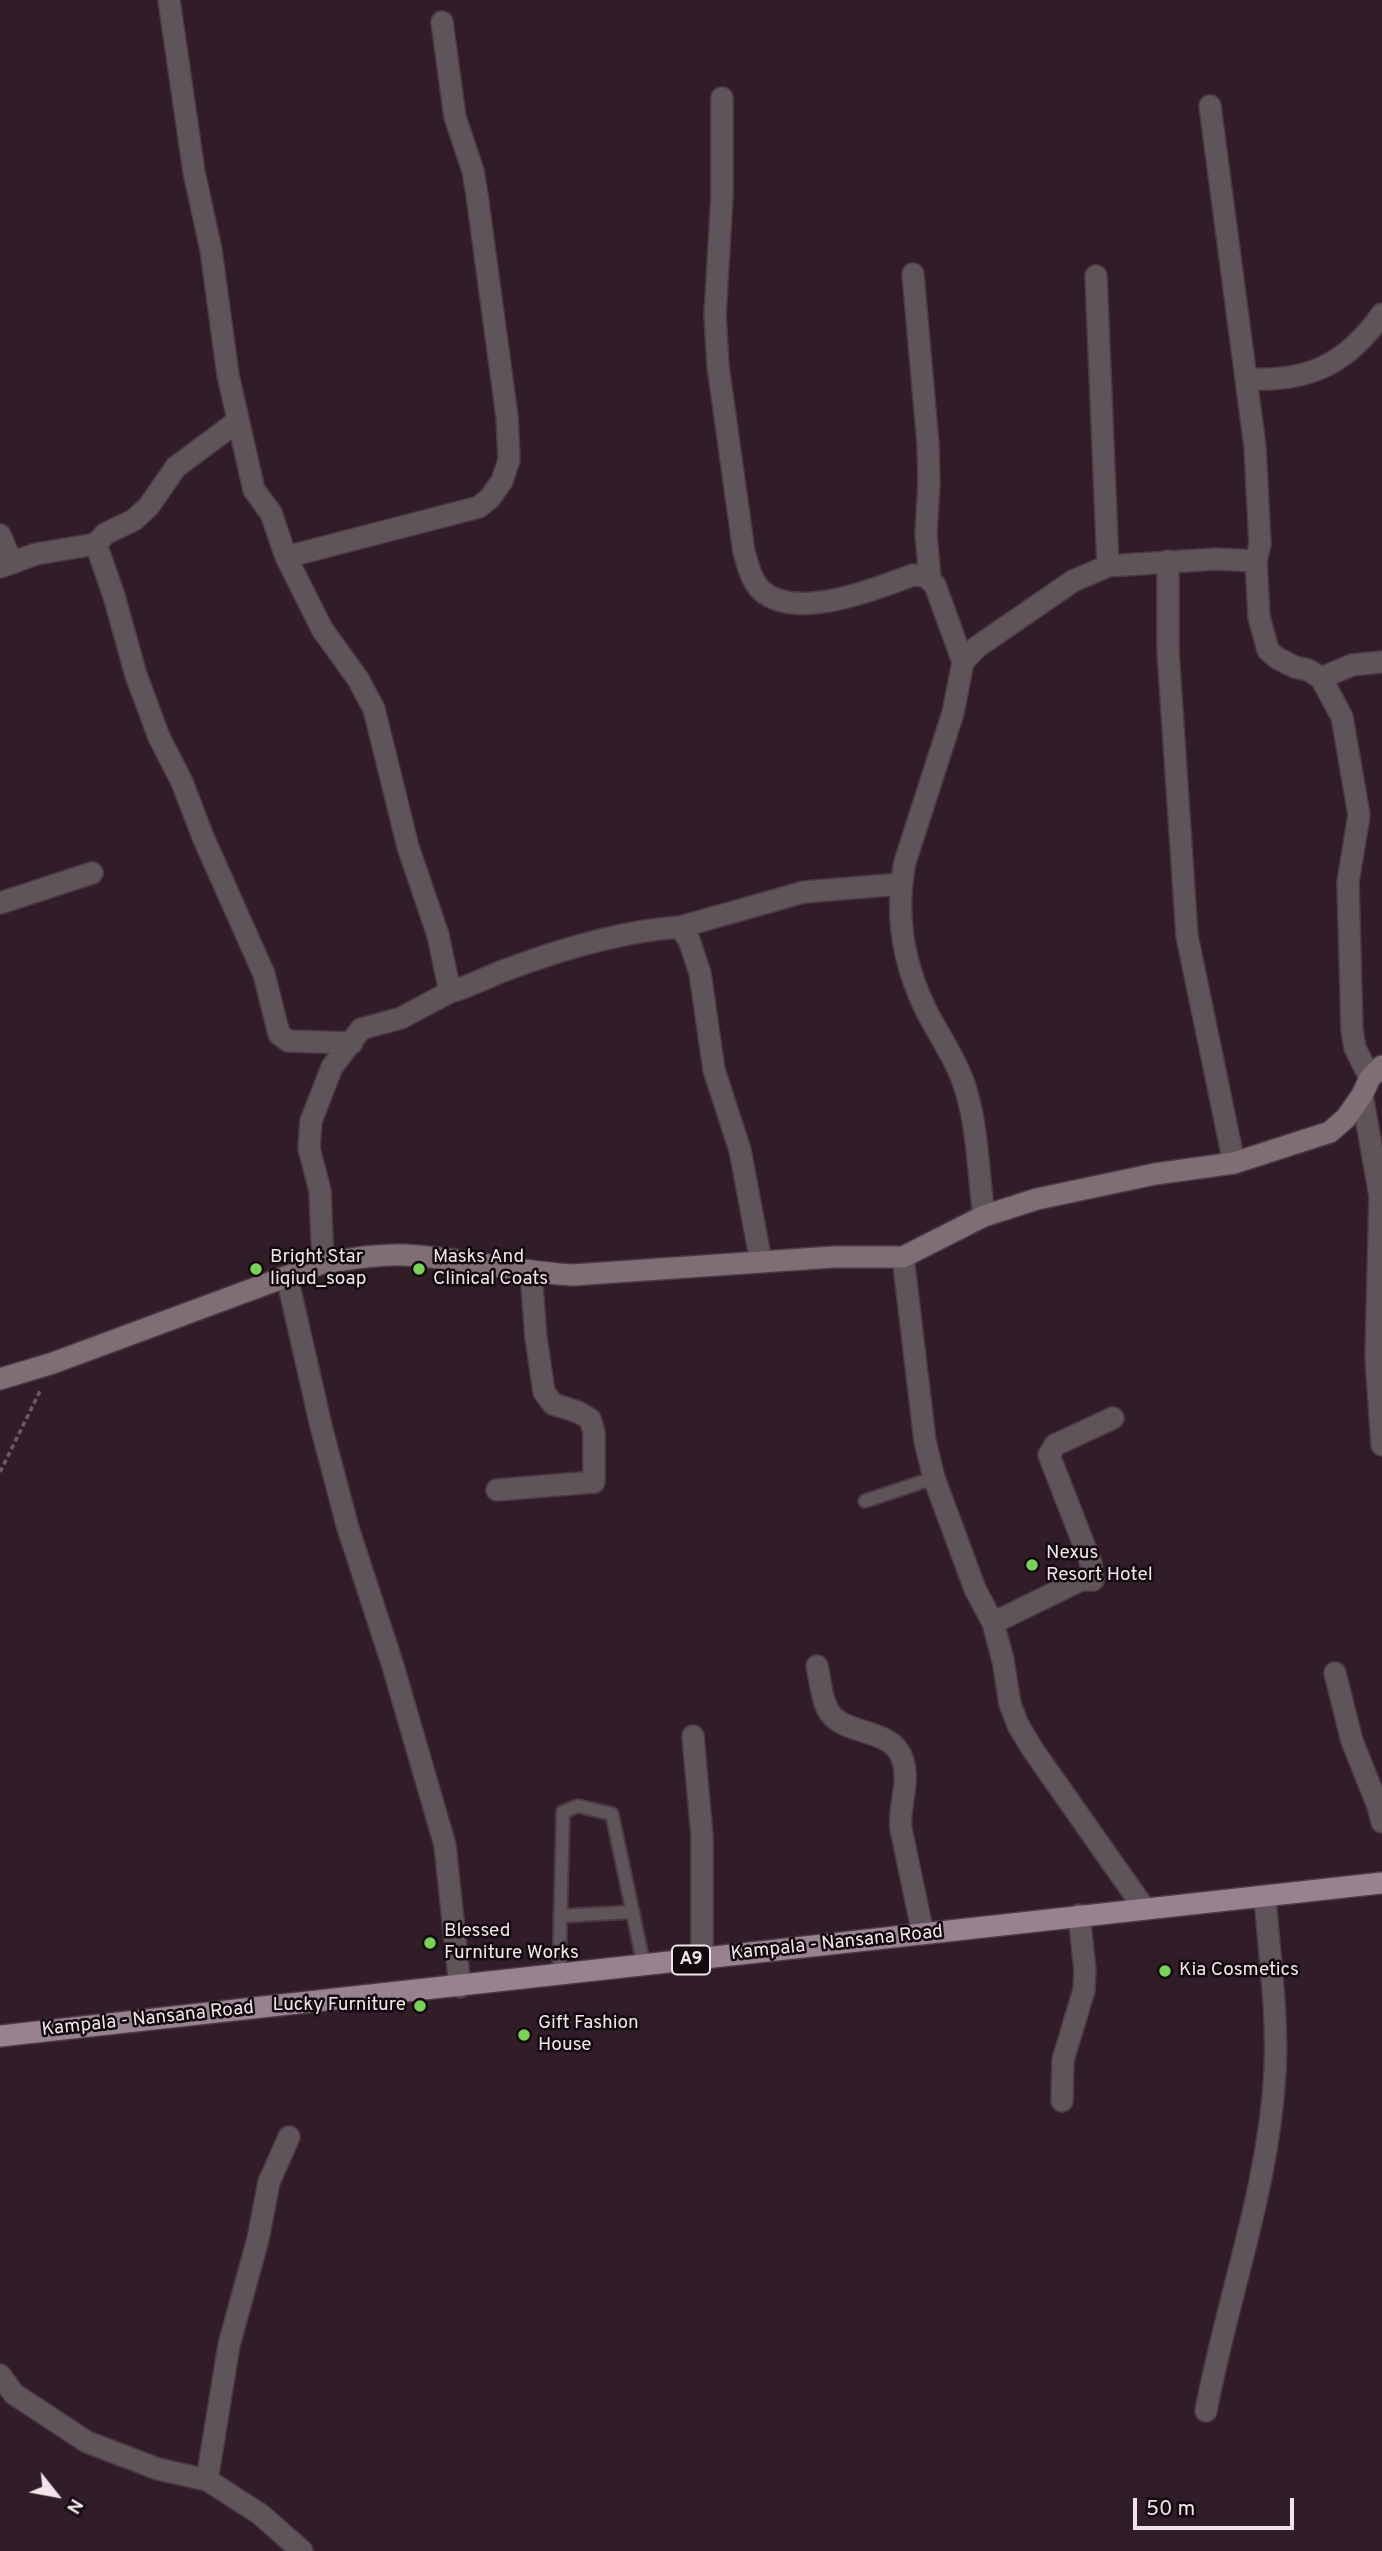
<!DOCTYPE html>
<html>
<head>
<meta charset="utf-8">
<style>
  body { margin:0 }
  #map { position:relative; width:1382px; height:2551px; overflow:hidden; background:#311d27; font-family:Overpass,sans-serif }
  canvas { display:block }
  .north { position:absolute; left:21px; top:2460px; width:70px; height:70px; -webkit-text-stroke:5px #130a0f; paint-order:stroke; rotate:121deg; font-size:19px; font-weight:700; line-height:28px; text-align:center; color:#f2e4eb }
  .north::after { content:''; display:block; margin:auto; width:24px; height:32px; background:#f2e4eb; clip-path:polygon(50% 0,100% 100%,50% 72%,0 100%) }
  .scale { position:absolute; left:1133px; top:2498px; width:161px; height:32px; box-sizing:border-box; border:4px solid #f2e4eb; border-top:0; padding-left:9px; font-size:21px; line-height:24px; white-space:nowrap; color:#f2e4eb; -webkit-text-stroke:5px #130a0f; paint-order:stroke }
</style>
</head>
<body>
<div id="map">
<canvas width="1382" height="2551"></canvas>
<div class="north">N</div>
<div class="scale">50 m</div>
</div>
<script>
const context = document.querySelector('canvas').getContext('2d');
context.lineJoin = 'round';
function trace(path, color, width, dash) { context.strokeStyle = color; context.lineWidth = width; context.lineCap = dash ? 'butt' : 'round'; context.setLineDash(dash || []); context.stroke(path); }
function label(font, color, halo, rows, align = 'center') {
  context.font = font + ' Overpass,sans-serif'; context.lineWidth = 5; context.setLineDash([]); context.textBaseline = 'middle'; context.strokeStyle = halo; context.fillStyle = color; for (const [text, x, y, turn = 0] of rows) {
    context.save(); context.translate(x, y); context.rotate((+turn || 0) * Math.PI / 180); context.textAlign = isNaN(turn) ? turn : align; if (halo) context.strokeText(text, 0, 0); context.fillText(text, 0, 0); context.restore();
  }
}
const lane = new Path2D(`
  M 865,1501 L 934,1478
  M 560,1916 L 633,1912
  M 559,1975 L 563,1812 L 578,1806 L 612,1814 L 644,1966`);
const street = new Path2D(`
  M 169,0 L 194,172 L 211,250 L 228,375 L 254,490 L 271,513 L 286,557 L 322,629 L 358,679 L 374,709 L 408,847 L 438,935 L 450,992 L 401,1018 L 361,1029 L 332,1067 L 311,1121 L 309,1148 L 320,1191 L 323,1263
  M 722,98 L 722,196 L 715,315 L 718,366 L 744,552 C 748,565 751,581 762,591 C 796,621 876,589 913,575 L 925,576 L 935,585 L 963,662
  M 913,274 L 928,444 L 929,482 L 926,534 L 930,579
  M 1096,276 L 1108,566
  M 1246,379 C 1308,382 1346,365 1382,314
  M 0,535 L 12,563
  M 96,544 L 114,596 L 136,675 L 159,737 L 182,782 L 203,837 L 264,974 L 279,1034 L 288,1041 L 352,1043
  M 286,557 L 479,507 L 490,498 L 502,481 L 509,460 L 507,417 L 477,195 L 473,171 L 455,117 L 442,22
  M 1168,561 L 1168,651 L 1187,936 L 1234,1163
  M 1256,561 L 1259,617 L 1268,650 L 1277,658 L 1295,667 L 1308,670 L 1321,678 L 1342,717 L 1359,815 L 1348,882 L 1352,1030 L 1355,1048 L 1370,1078
  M 0,567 L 36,554 L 96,544 L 105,534 L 134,520 L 149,506 L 176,467 L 238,421
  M 1321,678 L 1352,665 L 1382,662
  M 0,903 L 92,873
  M 680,927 L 804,892 L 901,884
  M 450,992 C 472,986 490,975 511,968 C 565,948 622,931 680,927 L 689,940 L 700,973 L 714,1070 L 740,1150 L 761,1262
  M 1362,1095 L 1380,1196 L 1376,1358 L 1382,1445
  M 984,1216 C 978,1173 978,1125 964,1084 C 955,1057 937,1033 925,1008 C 903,962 895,912 905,862 L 953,713 L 963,662 L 977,647 L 1073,581 L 1108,566 L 1216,559 L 1256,561 L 1260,544 L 1255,447 L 1210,106
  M 903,1257 L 925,1441 L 934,1478 L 975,1589 L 993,1623 L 1003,1660 L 1010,1704 L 1018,1725 L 1033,1750 L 1144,1908
  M 287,1277 L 321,1426 L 348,1528 L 393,1666 L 445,1845 L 460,1987
  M 497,1490 L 594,1482 L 594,1432 L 590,1419 L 578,1412 L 553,1404 L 544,1392 L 536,1338 L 531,1273
  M 993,1623 L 1081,1580 L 1093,1580 L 1091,1563 L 1049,1455 L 1055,1445 L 1113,1418
  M 817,1666 C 820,1679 821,1696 827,1708 C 840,1737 891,1726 902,1758 C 911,1781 898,1806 901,1829 L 923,1934
  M 1335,1673 L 1352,1741 L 1378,1806 L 1382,1822
  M 693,1736 L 702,1836 L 702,1959
  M 1062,2101 L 1063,2060 L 1084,1990 L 1085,1970 L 1079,1915
  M 0,2375 L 14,2394 L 87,2442 L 158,2469 L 207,2480 L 260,2514 L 302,2551
  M 1206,2411 C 1227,2298 1269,2188 1275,2071 C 1278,2013 1269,1954 1265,1896
  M 207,2480 L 229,2345 L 258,2239 L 269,2182 L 289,2137`);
const secondary = new Path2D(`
  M 0,1379 L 53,1363 L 323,1263 C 350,1259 378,1254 405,1255 C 462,1258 516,1272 573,1275 L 833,1257 L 903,1257 L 984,1216 L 1037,1199 L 1155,1174 L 1234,1163 L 1330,1132 L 1346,1118 L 1362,1095 L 1370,1078 L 1382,1066`);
const primary = new Path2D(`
  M 0,2036 L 1382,1883`);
trace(lane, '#4c3942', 16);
trace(street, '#4c3942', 24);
trace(secondary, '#4c3942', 24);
trace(primary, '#4c3942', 24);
trace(new Path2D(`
  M 0,1472 L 41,1389`), '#6d5b64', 3.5, [5, 3.5]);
trace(lane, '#5e5459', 12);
trace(street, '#5e5459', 21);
trace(secondary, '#7f6e76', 21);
trace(primary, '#98828d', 21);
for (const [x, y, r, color] of [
  [256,1269,7,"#7ad157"],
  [419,1269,7,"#7ad157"],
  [1032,1565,7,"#7ad157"],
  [430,1943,7,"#7ad157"],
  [1165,1971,7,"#7ad157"],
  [420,2006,7,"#7ad157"],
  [524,2035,7,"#7ad157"]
]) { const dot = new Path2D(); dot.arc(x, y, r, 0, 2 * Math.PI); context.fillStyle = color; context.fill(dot); trace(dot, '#130a0f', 2.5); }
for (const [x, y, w] of [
  [691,1960,38]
]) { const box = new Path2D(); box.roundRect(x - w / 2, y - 14.5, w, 29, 5); context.fillStyle = '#130a0f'; context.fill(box); trace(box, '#f2e4eb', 2); }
label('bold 18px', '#f2e4eb', null, [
  ["A9",691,1960]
]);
label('19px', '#f2e4eb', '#130a0f', [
  ["Bright Star",270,1258],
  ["liqiud_soap",270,1280],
  ["Masks And",433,1258],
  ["Clinical Coats",433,1280],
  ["Nexus",1046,1554],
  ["Resort Hotel",1046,1576],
  ["Blessed",444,1932],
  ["Furniture Works",444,1954],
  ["Kia Cosmetics",1179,1971],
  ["Lucky Furniture",406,2006,"right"],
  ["Gift Fashion",538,2024],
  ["House",538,2046]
], 'left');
label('19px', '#f2e4eb', '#130a0f', [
  ["Kampala - Nansana Road",837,1944,-6],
  ["Kampala - Nansana Road",148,2020,-6]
]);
</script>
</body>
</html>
